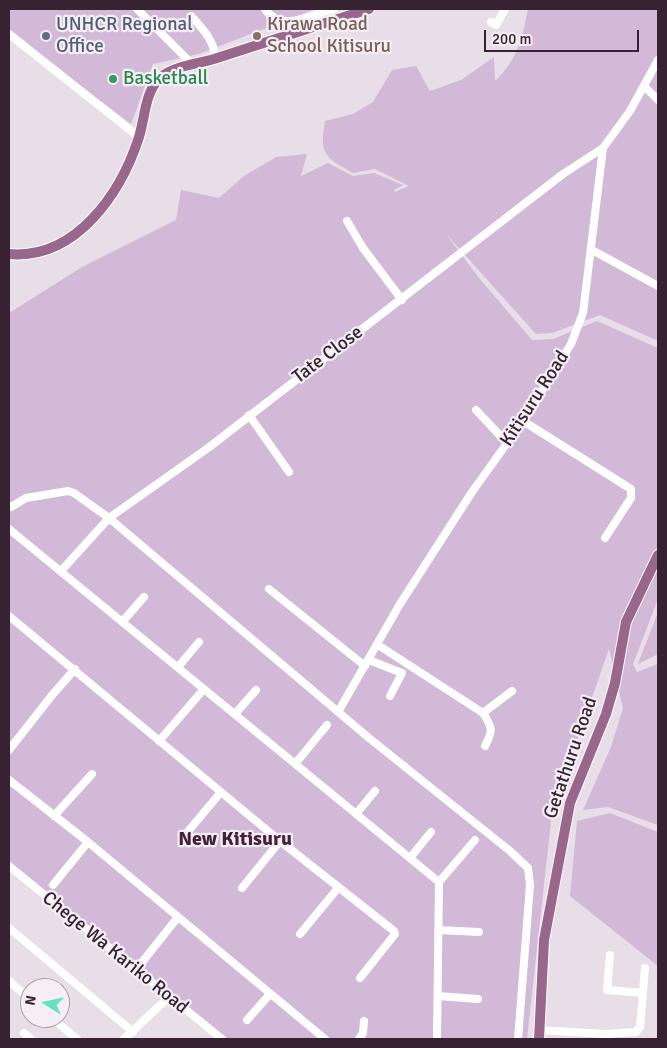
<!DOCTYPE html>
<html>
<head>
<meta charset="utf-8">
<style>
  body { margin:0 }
  #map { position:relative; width:667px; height:1048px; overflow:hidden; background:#e8dee7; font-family:Signika,sans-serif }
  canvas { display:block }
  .frame { position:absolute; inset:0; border:10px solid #362230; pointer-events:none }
  .north { position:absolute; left:20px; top:978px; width:50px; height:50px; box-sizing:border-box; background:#f5eef5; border:1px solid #a99ca6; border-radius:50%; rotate:280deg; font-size:14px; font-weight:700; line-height:20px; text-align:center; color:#362230 }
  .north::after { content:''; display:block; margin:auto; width:18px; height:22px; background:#63e2c6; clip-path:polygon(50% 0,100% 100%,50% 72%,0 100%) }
  .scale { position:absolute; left:484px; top:30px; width:155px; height:22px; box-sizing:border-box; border:2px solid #362230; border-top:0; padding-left:6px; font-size:15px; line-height:18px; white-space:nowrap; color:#362230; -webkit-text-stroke:4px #f5eef5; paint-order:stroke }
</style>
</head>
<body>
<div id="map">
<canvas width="667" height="1048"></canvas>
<div class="frame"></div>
<div class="north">N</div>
<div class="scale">200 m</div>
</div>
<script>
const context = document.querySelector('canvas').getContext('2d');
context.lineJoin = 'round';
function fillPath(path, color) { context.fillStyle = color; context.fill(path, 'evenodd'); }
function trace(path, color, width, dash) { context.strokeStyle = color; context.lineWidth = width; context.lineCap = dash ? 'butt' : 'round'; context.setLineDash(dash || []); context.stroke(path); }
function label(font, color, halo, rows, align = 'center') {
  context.font = font + ' Signika,sans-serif'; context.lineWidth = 4.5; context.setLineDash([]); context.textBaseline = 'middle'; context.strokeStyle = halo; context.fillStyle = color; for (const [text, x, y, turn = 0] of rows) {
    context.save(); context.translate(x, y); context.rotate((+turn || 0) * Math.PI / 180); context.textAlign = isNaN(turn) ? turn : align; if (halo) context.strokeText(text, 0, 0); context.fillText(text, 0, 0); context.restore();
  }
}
fillPath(new Path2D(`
  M 9,9 L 315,9 L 199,54 L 153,64 L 131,124 L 9,32 Z
  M 528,9 L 658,9 L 658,341 L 600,315 L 552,333 L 536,334 L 446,234 L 479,278 L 532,340 L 553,339 L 597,321 L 658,348 L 658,599 L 633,664 L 637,672 L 658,664 L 658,825 L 608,807 L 583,810 L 611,747 L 623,708 L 609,649 L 552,812 L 527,1039 L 228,1039 L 9,862 L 9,313 L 82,267 L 176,220 L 181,190 L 219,198 L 244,176 L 276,157 L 307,154 L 301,176 L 328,163 L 353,176 L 374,173 L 403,185 L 394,190 L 395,192 L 409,186 L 375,169 L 353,173 C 325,157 319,155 325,121 L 353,114 L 373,102 L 392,70 L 416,66 L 430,91 L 461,80 L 494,57 L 495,81 C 518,59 522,39 528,9 Z
  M 658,612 L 658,654 L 638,664 Z
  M 610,813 L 658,832 L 658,966 L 570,896 L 577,821 Z`), '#d1b9d7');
const major = new Path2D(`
  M 9,254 C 76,260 121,193 139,137 C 145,118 145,90 161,77 C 175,66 197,64 214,59 C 266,42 318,25 369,9
  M 539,1039 L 544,940 L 570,803 L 606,714 L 615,683 L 626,622 L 658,555`);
trace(major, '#fff', 12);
trace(new Path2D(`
  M 137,9 L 192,64
  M 265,9 C 281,33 311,15 334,9
  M 191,16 C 202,28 215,41 215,58
  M 491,22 L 496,25 L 505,9
  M 9,34 L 139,137
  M 644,86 L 658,100
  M 347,221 L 363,248 L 402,300
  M 592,250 L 658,286
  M 476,410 L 507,443
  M 249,415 L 289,472
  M 523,421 L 631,489 L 631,498 L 605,538
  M 9,506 L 11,507 L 26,498 L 68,491 L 74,493 L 109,518 L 369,738 L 510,851 L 528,868 L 530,885 L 518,1039
  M 9,529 L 439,882 L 437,1039
  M 61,571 L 109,518 L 208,448 L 563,174 L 603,148
  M 269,589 L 365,666
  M 9,616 L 280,841 L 394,931 L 395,934 L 360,978
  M 123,621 L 144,597
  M 378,645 L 483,713 C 493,728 493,731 485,746
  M 369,660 L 402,673 L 390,696
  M 178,667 L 199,642
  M 338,712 L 400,604 L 472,492 L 523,421 L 571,344 L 583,313 L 603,148 L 630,111 L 658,60
  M 483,713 L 512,691
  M 235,714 L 256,690
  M 159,741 L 204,689
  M 9,750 L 53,694 L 75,669
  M 295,764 L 327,725
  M 9,780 L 88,842 L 325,1039
  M 356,814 L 375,791
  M 54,816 L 92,774
  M 185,835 L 221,792
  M 410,858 L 431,832
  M 9,866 L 222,1039
  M 439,882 L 475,840
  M 53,885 L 88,842
  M 242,888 L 280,841
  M 9,928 L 133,1032
  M 438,930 L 479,932
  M 300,934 L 338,888
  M 610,955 L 607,990 L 643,993
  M 139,966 L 178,917
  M 9,981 L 30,999
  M 438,996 L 478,999
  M 52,1018 L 77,1039
  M 247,1020 L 270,994
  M 539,1030 L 605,1034 L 636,1032 L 640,1027 L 645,968
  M 24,1033 L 31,1039
  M 124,1039 L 170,996
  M 359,1039 L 363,1033 L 364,1021`), '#fff', 8);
trace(major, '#99678b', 10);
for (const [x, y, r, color] of [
  [46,36,5,"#5c6f8a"],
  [257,36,5,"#8d6e63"],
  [113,79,5,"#2e9e5b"]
]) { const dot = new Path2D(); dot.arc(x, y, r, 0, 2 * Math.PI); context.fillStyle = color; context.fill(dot); trace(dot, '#f5eef5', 2); }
label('19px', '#4e5e75', '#f5eef5', [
  ["UNHCR Regional",56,25],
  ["Office",56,47]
], 'left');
label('19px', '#785e54', '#f5eef5', [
  ["Kirawa Road",267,25],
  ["School Kitisuru",267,47]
], 'left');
label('19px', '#27864d', '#f5eef5', [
  ["Basketball",123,79]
], 'left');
label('19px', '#362230', '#f5eef5', [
  ["Tate Close",328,355,-37],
  ["Kitisuru Road",535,399,-57],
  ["Getathuru Road",571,758,-71],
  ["Chege Wa Kariko Road",115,953,39]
]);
label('bold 20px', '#45203a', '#f5eef5', [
  ["New Kitisuru",235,840]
]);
</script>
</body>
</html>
